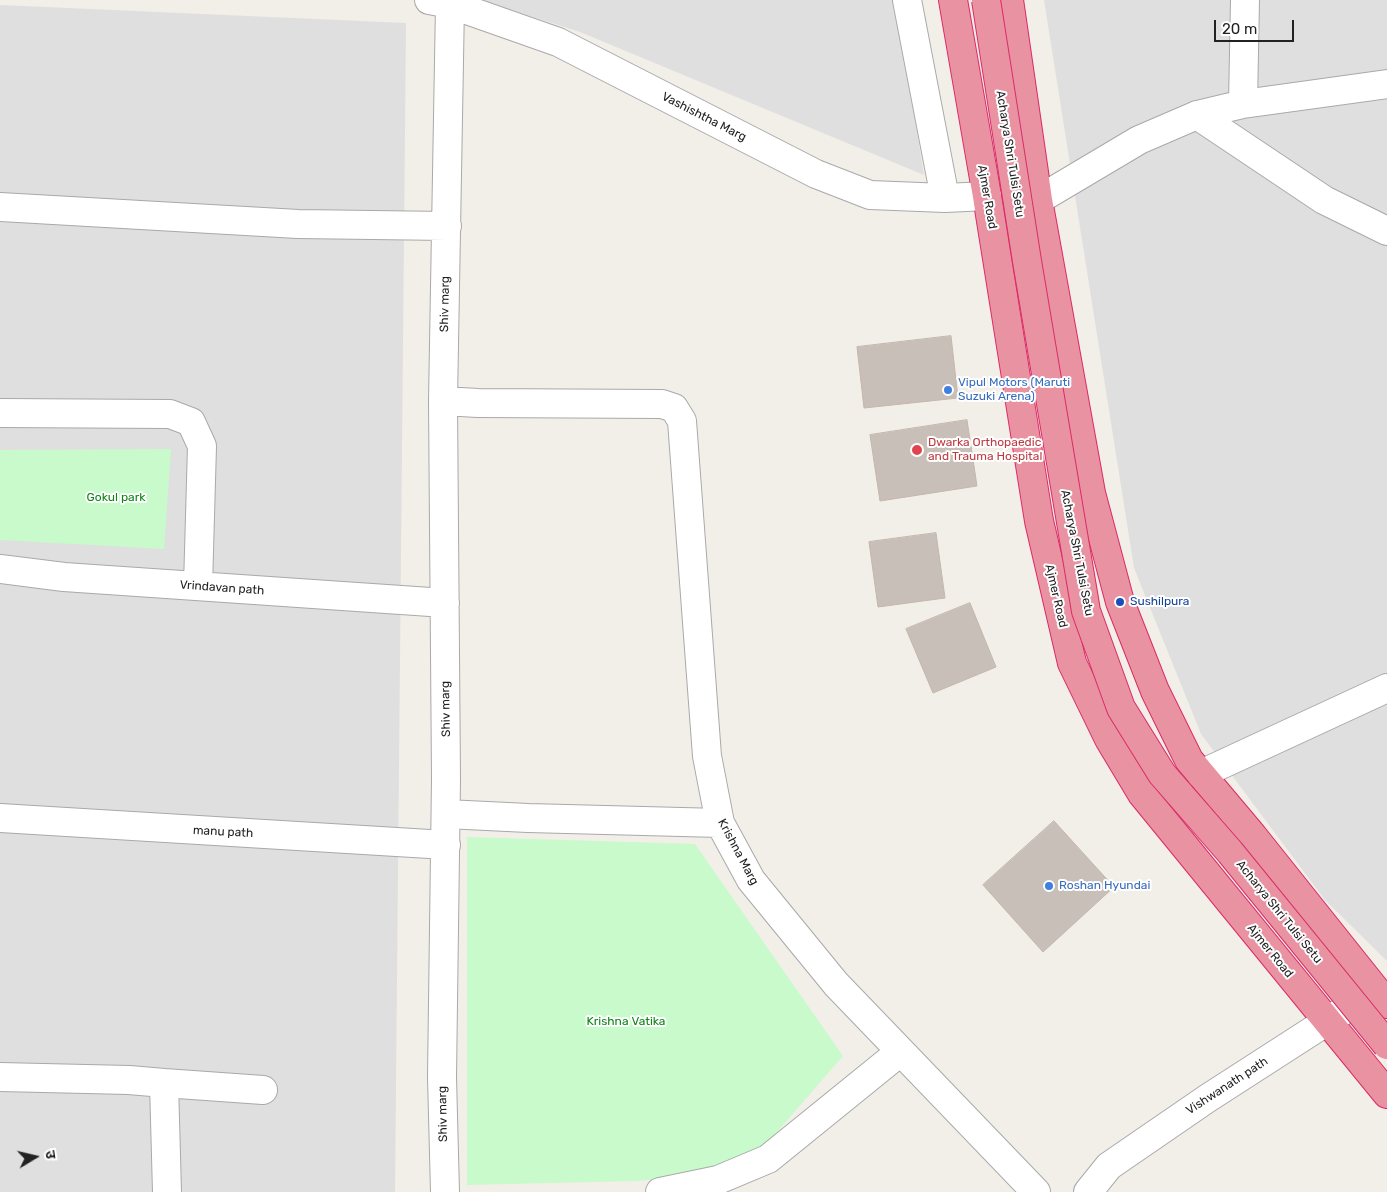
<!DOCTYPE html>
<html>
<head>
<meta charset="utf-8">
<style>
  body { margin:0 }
  #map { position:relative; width:1387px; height:1192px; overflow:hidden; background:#f2efe9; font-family:Rubik,"Noto Sans Devanagari",sans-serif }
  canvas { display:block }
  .north { position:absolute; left:10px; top:1132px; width:50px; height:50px; -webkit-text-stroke:4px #fff; paint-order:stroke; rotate:81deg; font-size:14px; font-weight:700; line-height:20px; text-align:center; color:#222 }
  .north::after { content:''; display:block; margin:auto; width:18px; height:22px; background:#222; clip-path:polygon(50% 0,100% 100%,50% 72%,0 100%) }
  .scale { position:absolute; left:1214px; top:20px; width:80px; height:22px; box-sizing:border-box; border:2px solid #222; border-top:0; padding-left:6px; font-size:15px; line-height:18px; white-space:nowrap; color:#222; -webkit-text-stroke:4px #fff; paint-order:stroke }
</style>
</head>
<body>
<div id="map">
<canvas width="1387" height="1192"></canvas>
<div class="north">उ</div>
<div class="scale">20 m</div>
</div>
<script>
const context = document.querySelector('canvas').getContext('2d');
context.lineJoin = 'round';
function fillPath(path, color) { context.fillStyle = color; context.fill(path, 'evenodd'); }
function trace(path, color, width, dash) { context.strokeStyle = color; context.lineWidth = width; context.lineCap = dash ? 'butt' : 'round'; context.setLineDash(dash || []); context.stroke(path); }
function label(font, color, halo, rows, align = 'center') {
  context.font = font + ' Rubik,sans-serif'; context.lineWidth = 4; context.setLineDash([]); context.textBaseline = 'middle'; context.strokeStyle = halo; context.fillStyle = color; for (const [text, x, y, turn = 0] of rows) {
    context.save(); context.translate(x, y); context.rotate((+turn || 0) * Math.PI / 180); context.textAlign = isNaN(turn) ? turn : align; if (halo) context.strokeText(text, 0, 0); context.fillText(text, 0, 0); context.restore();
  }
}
fillPath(new Path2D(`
  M 480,0 L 896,0 L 924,175 L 580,32 Z
  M 1044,0 L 1387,0 L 1387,961 L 1325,900 L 1201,734 L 1134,568 Z
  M 0,5 L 406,23 L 395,1192 L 0,1192 Z`), '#e0dfdf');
fillPath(new Path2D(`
  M 171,449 L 164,549 L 0,540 L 0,450 Z
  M 467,837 L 695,844 L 843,1056 L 758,1154 L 699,1176 L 636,1181 L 467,1185 Z`), '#c8facc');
const building = new Path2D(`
  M 951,336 L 958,398 L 864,408 L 857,347 Z
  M 967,420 L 977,486 L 880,501 L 870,435 Z
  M 936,533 L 945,598 L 878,607 L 869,542 Z
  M 970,603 L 996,667 L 933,693 L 906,629 Z
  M 1054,821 L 1114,887 L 1043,952 L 983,885 Z`);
fillPath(building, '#c7bfb8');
trace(building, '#c4b6ab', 1);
const minor = new Path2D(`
  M 429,0 L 450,4 L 558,42 L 816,174 L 870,195 L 945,198 L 987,196
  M 907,0 L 945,198
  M 1243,104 L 1245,0
  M 1197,115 L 1324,200 L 1387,231
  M 1038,200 L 1139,140 L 1197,115 L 1243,104 L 1387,84
  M 0,207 L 298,224 L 447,226
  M 443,401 L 478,403 L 662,404 L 674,408 L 682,421 L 707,756 L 720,823 L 751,880 L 836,984 L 1036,1192
  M 0,413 L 170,414 L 191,422 L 202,446 L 198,586
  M 0,569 L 64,577 L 445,603
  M 1201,774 L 1387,688
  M 446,814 L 528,818 L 720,823
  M 0,818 L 446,845
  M 0,1077 L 129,1080 L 164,1083 L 167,1192
  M 164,1083 L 263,1090
  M 445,1192 L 442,1077 L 446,779 L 443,401 L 450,4
  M 660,1192 L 718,1180 L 768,1159 L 900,1052
  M 1088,1192 L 1109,1166 L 1208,1098 L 1374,991`);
const highway = new Path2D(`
  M 953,0 L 987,196 L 1039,521 L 1072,663 L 1109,739 L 1142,794 L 1387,1094
  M 1009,0 L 1038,200 L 1091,493 L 1120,602 L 1155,691 L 1189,760 L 1253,836 L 1387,1004`);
trace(minor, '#a9a9a9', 30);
trace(highway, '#dc2a67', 30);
trace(minor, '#fff', 28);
trace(highway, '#e892a2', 28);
const highwayBridge = new Path2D(`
  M 986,0 L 1027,261 L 1086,611 L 1121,708 L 1162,774 L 1230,852 L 1387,1045`);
trace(highwayBridge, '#dc2a67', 30, []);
trace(highwayBridge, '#e892a2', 28);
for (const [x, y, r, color] of [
  [948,390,5,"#3f7fe0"],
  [917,450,6,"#e0444e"],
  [1120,602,5,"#1a4fb4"],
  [1049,886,5,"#3f7fe0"]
]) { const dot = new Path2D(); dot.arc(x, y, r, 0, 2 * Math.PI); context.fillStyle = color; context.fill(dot); trace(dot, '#fff', 2); }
label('12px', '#222', '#fff', [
  ["Vashishtha Marg",704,117,27],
  ["Acharya Shri Tulsi Setu",1010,154,81],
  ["Ajmer Road",987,197,80],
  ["Shiv marg",445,304,-89],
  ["Acharya Shri Tulsi Setu",1077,553,79],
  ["Vrindavan path",222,588,4],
  ["Ajmer Road",1056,596,77],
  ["Shiv marg",446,709,-91],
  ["manu path",223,832,3],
  ["Krishna Marg",738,852,62],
  ["Acharya Shri Tulsi Setu",1279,912,51],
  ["Ajmer Road",1270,951,51],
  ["Vishwanath path",1227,1086,-33],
  ["Shiv marg",443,1114,-91]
]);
label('12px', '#366cbe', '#fff', [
  ["Vipul Motors (Maruti",958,383],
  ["Suzuki Arena)",958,397],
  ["Roshan Hyundai",1059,886]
], 'left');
label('12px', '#be3a42', '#fff', [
  ["Dwarka Orthopaedic",928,443],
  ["and Trauma Hospital",928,457]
], 'left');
label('12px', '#0c8416', '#fff', [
  ["Gokul park",116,498],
  ["Krishna Vatika",626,1022]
]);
label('12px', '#164399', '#fff', [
  ["Sushilpura",1130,602]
], 'left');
</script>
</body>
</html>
